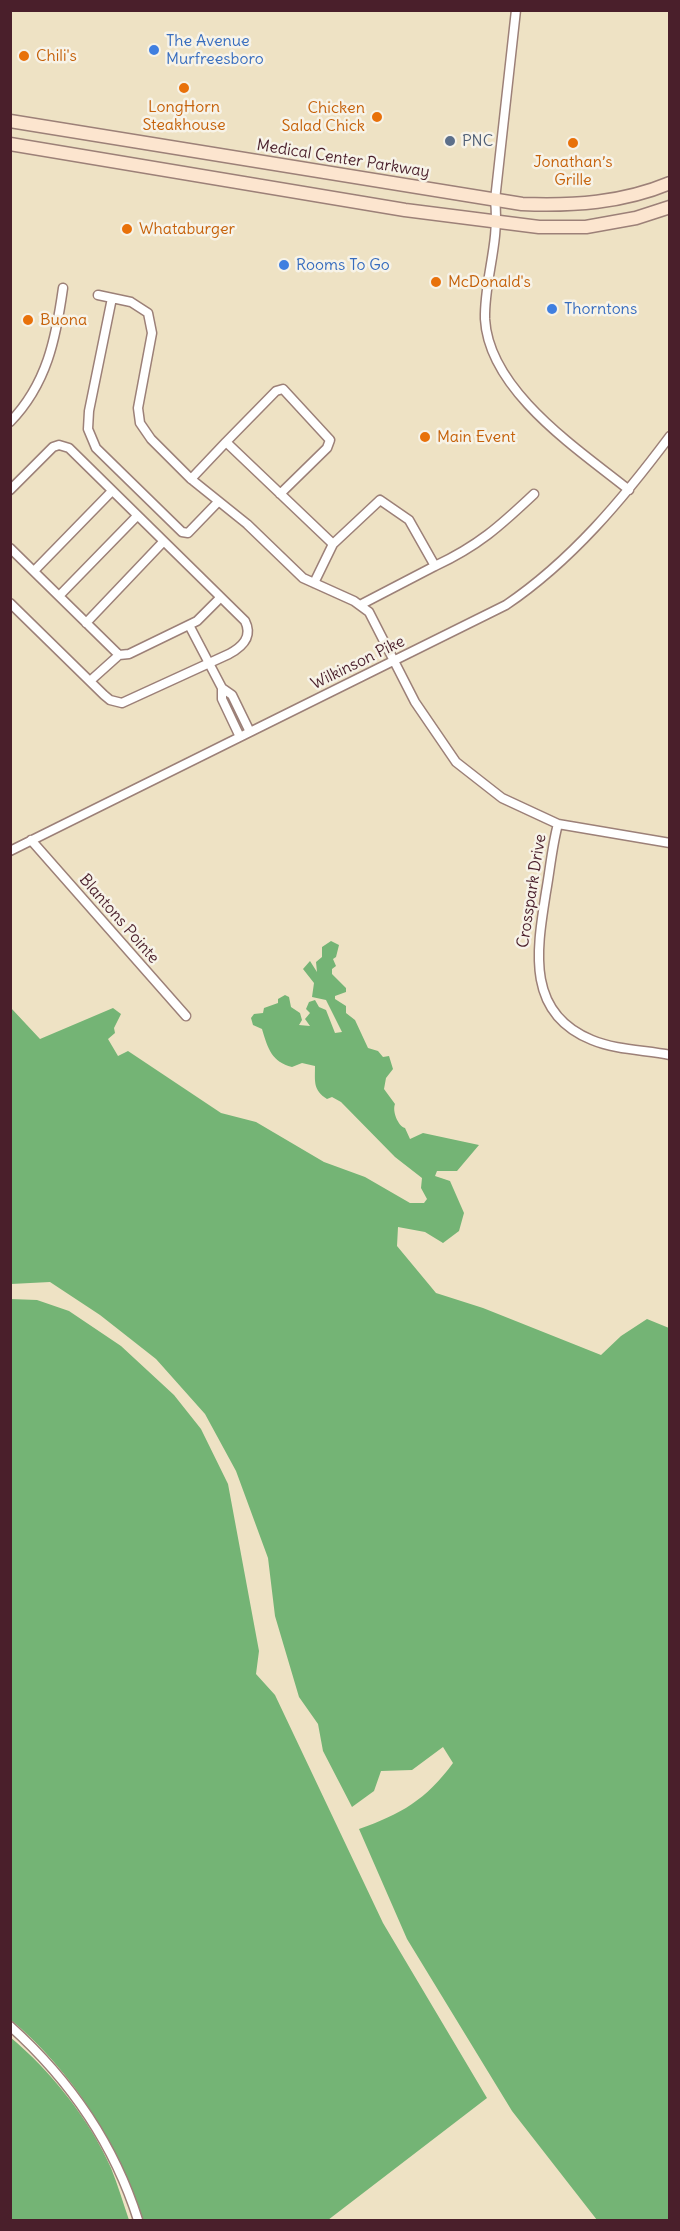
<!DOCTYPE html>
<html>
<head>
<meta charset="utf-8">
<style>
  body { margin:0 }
  #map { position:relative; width:680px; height:2231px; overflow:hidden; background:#eee2c4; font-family:Delius,sans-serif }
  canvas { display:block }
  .frame { position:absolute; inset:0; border:12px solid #4a1f2b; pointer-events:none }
</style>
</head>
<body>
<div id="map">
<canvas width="680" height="2231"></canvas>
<div class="frame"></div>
</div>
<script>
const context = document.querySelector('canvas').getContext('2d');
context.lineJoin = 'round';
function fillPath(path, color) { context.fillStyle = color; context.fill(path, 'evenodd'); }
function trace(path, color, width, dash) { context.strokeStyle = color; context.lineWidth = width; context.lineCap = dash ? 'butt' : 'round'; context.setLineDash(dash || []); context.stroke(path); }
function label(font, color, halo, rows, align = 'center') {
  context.font = font + ' Delius,sans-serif'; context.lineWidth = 5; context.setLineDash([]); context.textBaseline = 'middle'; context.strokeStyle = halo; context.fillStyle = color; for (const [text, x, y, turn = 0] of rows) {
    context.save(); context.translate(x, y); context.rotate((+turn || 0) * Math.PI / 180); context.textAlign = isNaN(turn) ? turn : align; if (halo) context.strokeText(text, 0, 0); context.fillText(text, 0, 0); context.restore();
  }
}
fillPath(new Path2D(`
  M 331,941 L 339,945 L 336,957 L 333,959 L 336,966 L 332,969 L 332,974 L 346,988 L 346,992 L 335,996 L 335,999 L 346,1006 L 346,1013 L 355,1020 L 368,1048 L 378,1051 L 383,1057 L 389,1056 L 393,1069 L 386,1078 L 384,1089 L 395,1104 C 392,1111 398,1126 405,1128 L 410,1139 L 423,1133 L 479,1145 L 457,1171 L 437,1171 L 435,1176 L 450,1181 L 464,1213 L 459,1231 L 443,1243 L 425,1232 L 398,1227 L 397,1246 L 436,1293 L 483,1308 L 601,1355 L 621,1336 L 647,1319 L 669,1328 L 669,2220 L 597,2220 L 512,2111 L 407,1939 L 359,1829 C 401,1814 426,1800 453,1763 L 443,1747 L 412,1770 L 381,1771 L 374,1791 L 352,1807 L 323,1751 L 318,1724 L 299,1697 L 275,1616 L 268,1558 L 236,1471 L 205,1414 L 156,1359 L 100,1315 L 50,1282 L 11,1284 L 11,1008 L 40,1039 L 113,1008 L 121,1014 L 114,1028 L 115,1033 L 108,1039 L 118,1056 L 128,1051 L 221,1113 L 256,1122 L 324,1162 L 365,1177 L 410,1203 L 424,1203 L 427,1199 L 421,1188 L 422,1178 L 395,1157 L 341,1102 L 332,1097 L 327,1099 C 313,1090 315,1082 315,1066 L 302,1063 L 292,1067 C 272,1062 268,1049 262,1029 L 253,1025 L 251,1018 L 254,1014 L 263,1013 L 264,1008 L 278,1003 L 278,999 L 285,995 L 289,997 L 291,1007 L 300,1013 L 302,1020 L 299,1025 L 310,1026 L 305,1019 L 310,1013 L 306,1009 L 309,1002 L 315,1000 L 319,1007 L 326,1010 L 335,1033 L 342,1032 L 326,1000 L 312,997 L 314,983 L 303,969 L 310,961 L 317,972 L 316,962 L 322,957 L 322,947 Z
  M 10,1299 L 37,1300 L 69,1311 L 121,1346 L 174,1395 L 201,1429 L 228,1484 L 259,1651 L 256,1674 L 275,1695 L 383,1923 L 487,2098 L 328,2220 L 143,2220 C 120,2147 71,2069 11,2020 Z
  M 10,2037 C 51,2071 90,2120 111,2168 C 118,2185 123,2203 129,2220 L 11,2220 Z`), '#74b475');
const minor = new Path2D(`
  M 516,10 L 495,200 C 500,243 484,280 485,319 C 489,391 578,449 629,490
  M 98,295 L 131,302 L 148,313 L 152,333 L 138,408 L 140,423 L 151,439 L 191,479 L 247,524 L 303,578 L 354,601 L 369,612 L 415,702 L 456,762 L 502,798 L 558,824 L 670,843
  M 112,298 L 89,411 L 88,429 L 96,448 L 182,532 L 188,533 L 217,503
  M 10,422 C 47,384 56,338 63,288
  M 226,442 L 276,391 L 283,389 L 330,440 L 327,448 L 280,494
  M 191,479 L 226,442 L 333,544 L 314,583
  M 10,490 L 53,447 L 59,445 L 69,448 L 245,621 C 253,637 242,647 229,654 L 122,703 L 110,700 L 104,695 L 10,603
  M 333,544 L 380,500 L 409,520 L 435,566 L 360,605
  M 10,548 L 119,655 L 129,654 L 197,621 L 220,598
  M 435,566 C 478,546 500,526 534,494
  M 34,571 L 112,491
  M 59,596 L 137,516
  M 86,623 L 163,542
  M 189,625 L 222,688
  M 90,681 L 119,655
  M 240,737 L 222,699 L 222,688 L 232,695 L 250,732
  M 558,824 C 552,846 550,870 546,892 C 537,949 525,1013 592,1040 C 616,1050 645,1050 670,1055
  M 31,840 L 186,1016
  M 10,851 L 506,605 C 571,561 623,499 670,436
  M 10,2026 C 70,2080 114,2144 138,2220`);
const secondary = new Path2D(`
  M 10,121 L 522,204 C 573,206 622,203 670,183
  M 10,144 L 405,210 L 539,227 L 586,227 L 636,218 L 670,207`);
trace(minor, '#9c8078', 11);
trace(secondary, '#9c8078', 15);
trace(minor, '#fff', 8);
trace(secondary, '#fce5cf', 12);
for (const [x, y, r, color] of [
  [154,50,6,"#3f7fe0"],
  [24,56,6,"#e8710a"],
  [184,88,6,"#e8710a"],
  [377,117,6,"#e8710a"],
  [450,141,6,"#5c6f8a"],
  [573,143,6,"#e8710a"],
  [127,229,6,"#e8710a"],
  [284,265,6,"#3f7fe0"],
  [436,282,6,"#e8710a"],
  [552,309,6,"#3f7fe0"],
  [28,320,6,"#e8710a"],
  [425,437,6,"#e8710a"]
]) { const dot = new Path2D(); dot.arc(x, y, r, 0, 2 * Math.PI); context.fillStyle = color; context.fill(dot); trace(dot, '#f7f3e8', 2); }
label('16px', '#366cbe', '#f7f3e8', [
  ["The Avenue",166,41],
  ["Murfreesboro",166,59],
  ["Rooms To Go",296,265],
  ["Thorntons",564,309]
], 'left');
label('16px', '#c56008', '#f7f3e8', [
  ["Chili's",36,56],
  ["LongHorn",184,107,"center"],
  ["Steakhouse",184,125,"center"],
  ["Chicken",365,108,"right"],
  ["Salad Chick",365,126,"right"],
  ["Jonathan’s",573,162,"center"],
  ["Grille",573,180,"center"],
  ["Whataburger",139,229],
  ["McDonald's",448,282],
  ["Buona",40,320],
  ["Main Event",437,437]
], 'left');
label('16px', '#4e5e75', '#f7f3e8', [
  ["PNC",462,141]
], 'left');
label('16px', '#4a1f2b', '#f7f3e8', [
  ["Medical Center Parkway",343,159,9],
  ["Wilkinson Pike",358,663,-26],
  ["Crosspark Drive",532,891,-81],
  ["Blantons Pointe",119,919,49]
]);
</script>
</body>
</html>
